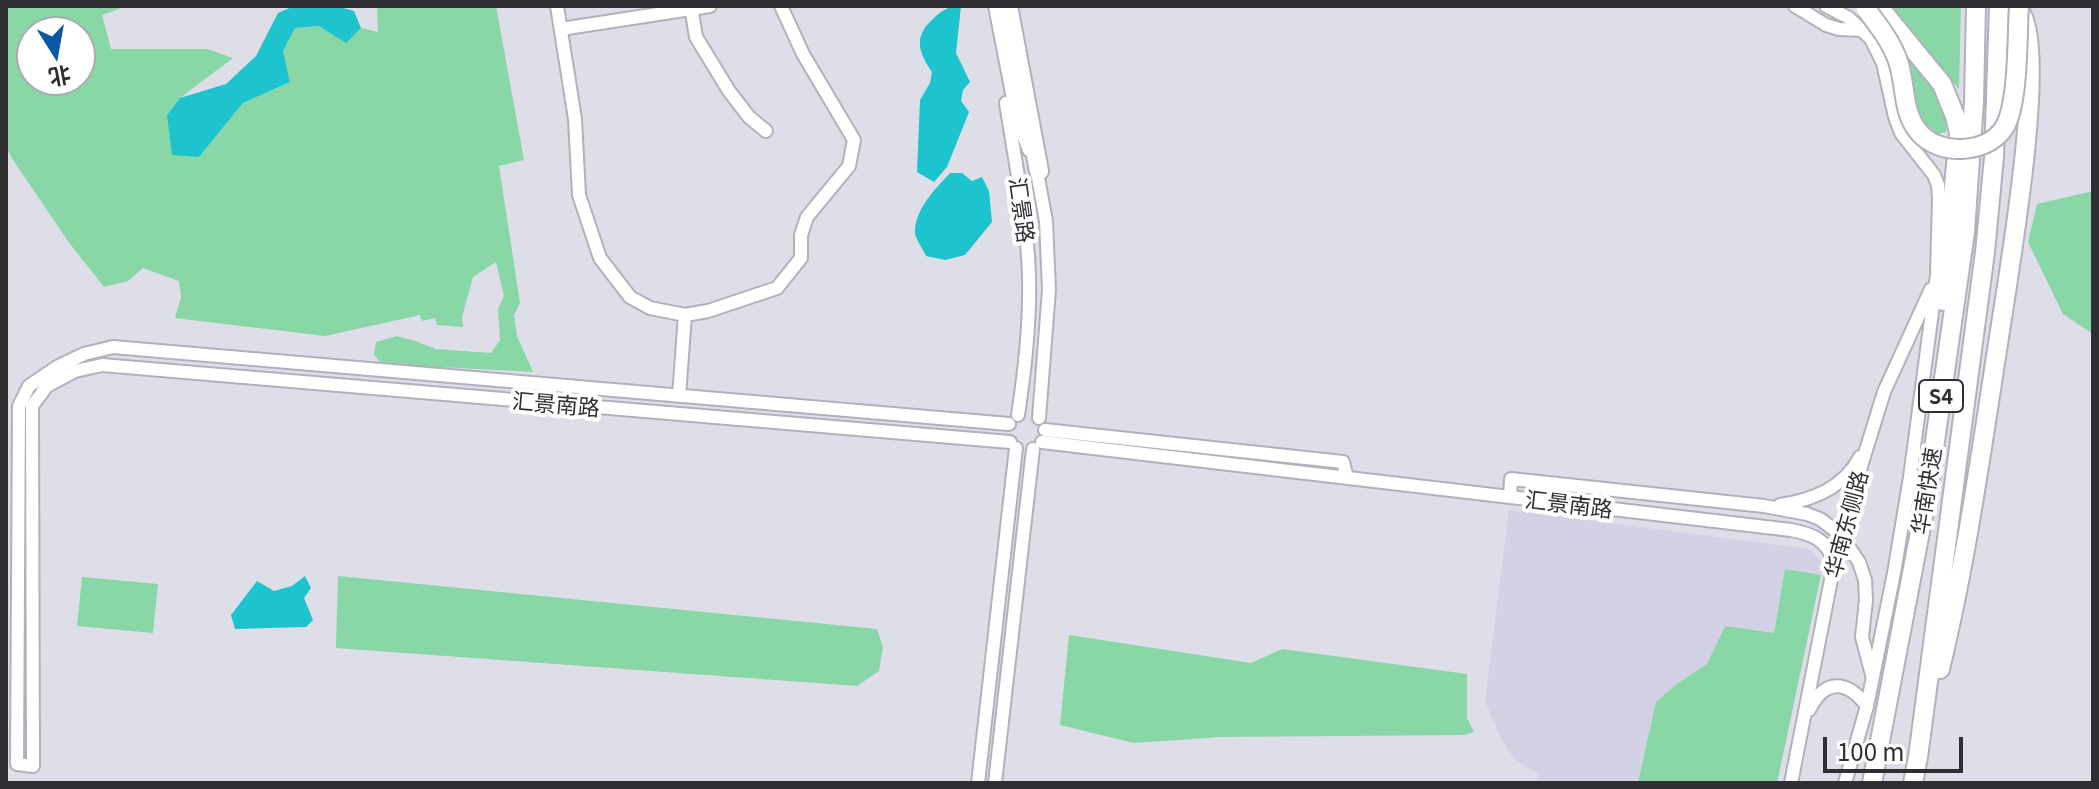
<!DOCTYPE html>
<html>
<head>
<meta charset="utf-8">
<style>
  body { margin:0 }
  #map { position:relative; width:2099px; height:789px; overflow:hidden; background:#dedee9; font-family:Georgia,"Noto Sans SC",serif }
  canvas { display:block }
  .frame { position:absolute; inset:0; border:8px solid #2f2f33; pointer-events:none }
  .north { position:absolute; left:16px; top:16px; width:80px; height:80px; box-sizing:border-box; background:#fff; border:2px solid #acacad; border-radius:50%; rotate:169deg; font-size:22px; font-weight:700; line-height:32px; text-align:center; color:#2f2f33 }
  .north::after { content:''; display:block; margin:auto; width:28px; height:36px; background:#0a57a6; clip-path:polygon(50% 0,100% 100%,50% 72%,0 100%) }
  .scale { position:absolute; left:1823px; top:737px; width:140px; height:36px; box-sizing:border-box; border:4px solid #2f2f33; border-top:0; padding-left:10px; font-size:24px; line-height:28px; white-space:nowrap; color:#2f2f33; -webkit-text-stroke:6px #fff; paint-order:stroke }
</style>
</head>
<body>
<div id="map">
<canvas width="2099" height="789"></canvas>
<div class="frame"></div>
<div class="north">北</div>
<div class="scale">100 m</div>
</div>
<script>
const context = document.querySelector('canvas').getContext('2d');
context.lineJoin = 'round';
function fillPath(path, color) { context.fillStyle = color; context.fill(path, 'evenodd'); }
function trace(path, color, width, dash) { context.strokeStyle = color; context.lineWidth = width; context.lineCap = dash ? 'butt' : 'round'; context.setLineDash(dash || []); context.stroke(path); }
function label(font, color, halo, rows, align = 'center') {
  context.font = font + ' Georgia,"Noto Sans SC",serif'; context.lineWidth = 8; context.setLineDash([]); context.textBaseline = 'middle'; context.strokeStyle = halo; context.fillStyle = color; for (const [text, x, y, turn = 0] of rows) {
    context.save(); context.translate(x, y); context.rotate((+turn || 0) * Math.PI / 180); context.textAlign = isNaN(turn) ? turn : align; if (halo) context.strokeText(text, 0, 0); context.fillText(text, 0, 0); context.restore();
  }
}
fillPath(new Path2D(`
  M 1509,510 L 1809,549 L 1823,564 L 1777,783 L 1537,783 L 1538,774 L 1514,759 L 1500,736 L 1485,701 Z`), '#d2d2e4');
fillPath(new Path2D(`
  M 6,6 L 127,6 L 102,15 L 111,49 L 207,49 L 233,58 L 180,98 L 167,115 L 199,157 L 243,103 L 290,82 L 283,51 L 295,28 L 319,26 L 346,42 L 361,28 L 378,32 L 377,8 L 375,6 L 496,6 L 524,160 L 499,166 L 520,303 L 514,315 L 517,336 L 533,372 L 382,364 L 374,355 L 376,342 L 397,336 L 415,341 L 436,349 L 491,353 L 500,340 L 498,309 L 504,296 L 496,262 L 473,277 L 462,317 L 463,327 L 437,325 L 435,318 L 422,321 L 420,315 L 325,336 L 175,318 L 181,297 L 179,281 L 143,268 L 128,281 L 104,287 L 70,244 L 11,157 L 6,146 ZM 32,32 L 80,32 L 80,80 L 32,80 Z
  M 1885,6 L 1961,6 L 1959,89 Z
  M 1906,51 L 1947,103 L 1946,132 L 1938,134 L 1921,120 L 1912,98 Z
  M 2093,191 L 2093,334 L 2063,314 L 2028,242 L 2037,204 Z
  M 1785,569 L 1821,575 L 1777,783 L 1638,783 L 1656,702 L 1678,683 L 1707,664 L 1725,626 L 1774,633 Z
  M 338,576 L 877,629 L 883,647 L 879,671 L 857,686 L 336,648 Z
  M 82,577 L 158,584 L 153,633 L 77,626 Z
  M 1069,635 L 1251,663 L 1282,649 L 1467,674 L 1467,718 L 1474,732 L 1464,735 L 1222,737 L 1134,743 L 1060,725 Z`), '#89d7a7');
fillPath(new Path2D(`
  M 294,6 L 337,6 L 354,11 L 361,28 L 346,43 L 319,26 L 295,28 L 283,51 L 290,82 L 243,103 L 199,157 L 172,155 L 167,115 L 180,98 L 226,84 L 256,56 L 278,13 Z
  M 954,6 L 961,6 L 956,53 L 970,82 L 963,90 L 961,101 L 969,112 L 947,167 L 934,182 L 917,172 L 920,100 L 930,83 L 932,72 C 919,53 913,37 932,20 C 939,13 944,9 954,6 Z
  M 950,173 L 962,173 L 972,181 L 982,177 L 989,191 L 992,222 L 965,255 L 945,260 L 926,256 C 923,249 916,240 915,233 C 914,210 936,188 950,173 Z
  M 305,576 L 311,588 L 304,598 L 313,620 L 306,627 L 235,629 L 231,615 L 257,581 L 274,591 L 292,586 Z`), '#1dc3cd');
const minor = new Path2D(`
  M 557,6 L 575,119 L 579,195 L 600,258 L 630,297 L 650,308 L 685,315 L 708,311 L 777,288 L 801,258 L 801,235 L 807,217 L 849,166 L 854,140 L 803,54 L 781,6
  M 691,6 L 696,37 L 729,91 L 749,117 L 766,131
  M 995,6 L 1017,119 L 1029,150
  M 1795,6 L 1826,25 L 1839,29 L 1863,30
  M 1826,6 L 1849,18 L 1871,39 L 1883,63 L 1895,117 L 1901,133 L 1934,175 L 1938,185 L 1939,199 L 1937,275 L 1910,477 L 1894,573 L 1867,706 L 1845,783
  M 561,29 L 710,6
  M 1006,103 C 1014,154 1024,205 1028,256 C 1032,308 1026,363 1018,415
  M 1036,167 L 1046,221 L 1049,290 L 1039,418
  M 679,396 L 685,315
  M 1009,424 L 113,347 L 84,354 L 57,367 L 29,386 L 19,406 L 17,764 L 33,766 L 32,406 L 47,386 L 75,371 L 102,365 L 1010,442
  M 1045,430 L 1343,462 L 1347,478
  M 1042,442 L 1791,530 C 1812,534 1825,539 1834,560
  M 1510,497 L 1511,479 L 1764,506 L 1807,514 L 1820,519 L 1840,534 L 1859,562 L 1865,580 L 1866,600 L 1862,637 L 1872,675
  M 1780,505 C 1813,500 1844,488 1860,457
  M 1809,710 C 1825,678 1847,680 1867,706
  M 978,783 L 1016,448
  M 995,783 L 1033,449
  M 1791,783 L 1840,534 L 1884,392 L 1931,289`);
const highway = new Path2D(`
  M 1008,6 L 1039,171
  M 1878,6 L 1942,84 L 1955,116 L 1959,133 L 1943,301
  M 1940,669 C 1966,562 1981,453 1998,344 C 2006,288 2049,50 2020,12
  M 1872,783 L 1928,490 L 1965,232 L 1974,102 L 1976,6
  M 1913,783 L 1918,757 L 1985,252 L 1994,157 L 1999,6`);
trace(minor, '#b1b1bc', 16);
trace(highway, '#b1b1bc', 22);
trace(minor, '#fff', 12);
trace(highway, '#fff', 18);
const highwayBridge = new Path2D(`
  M 1866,9 C 1878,25 1891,41 1898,61 C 1906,84 1902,112 1918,131 C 1928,144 1946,150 1962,149 C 1978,148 1995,142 2004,128 C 2019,104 2017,35 2019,6`);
trace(highwayBridge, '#b1b1bc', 22, []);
trace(highwayBridge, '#fff', 18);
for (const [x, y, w] of [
  [1941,396,44]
]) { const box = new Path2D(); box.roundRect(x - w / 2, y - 16, w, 32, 6); context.fillStyle = '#fff'; context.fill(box); trace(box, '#2f2f33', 2); }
label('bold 20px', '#2f2f33', null, [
  ["S4",1941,396]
]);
label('22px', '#2f2f33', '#fff', [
  ["汇景路",1022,210,82],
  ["汇景南路",556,404,5],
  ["华南快速",1926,491,-81],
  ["汇景南路",1569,504,7],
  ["华南东侧路",1846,524,-75]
]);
</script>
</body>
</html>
